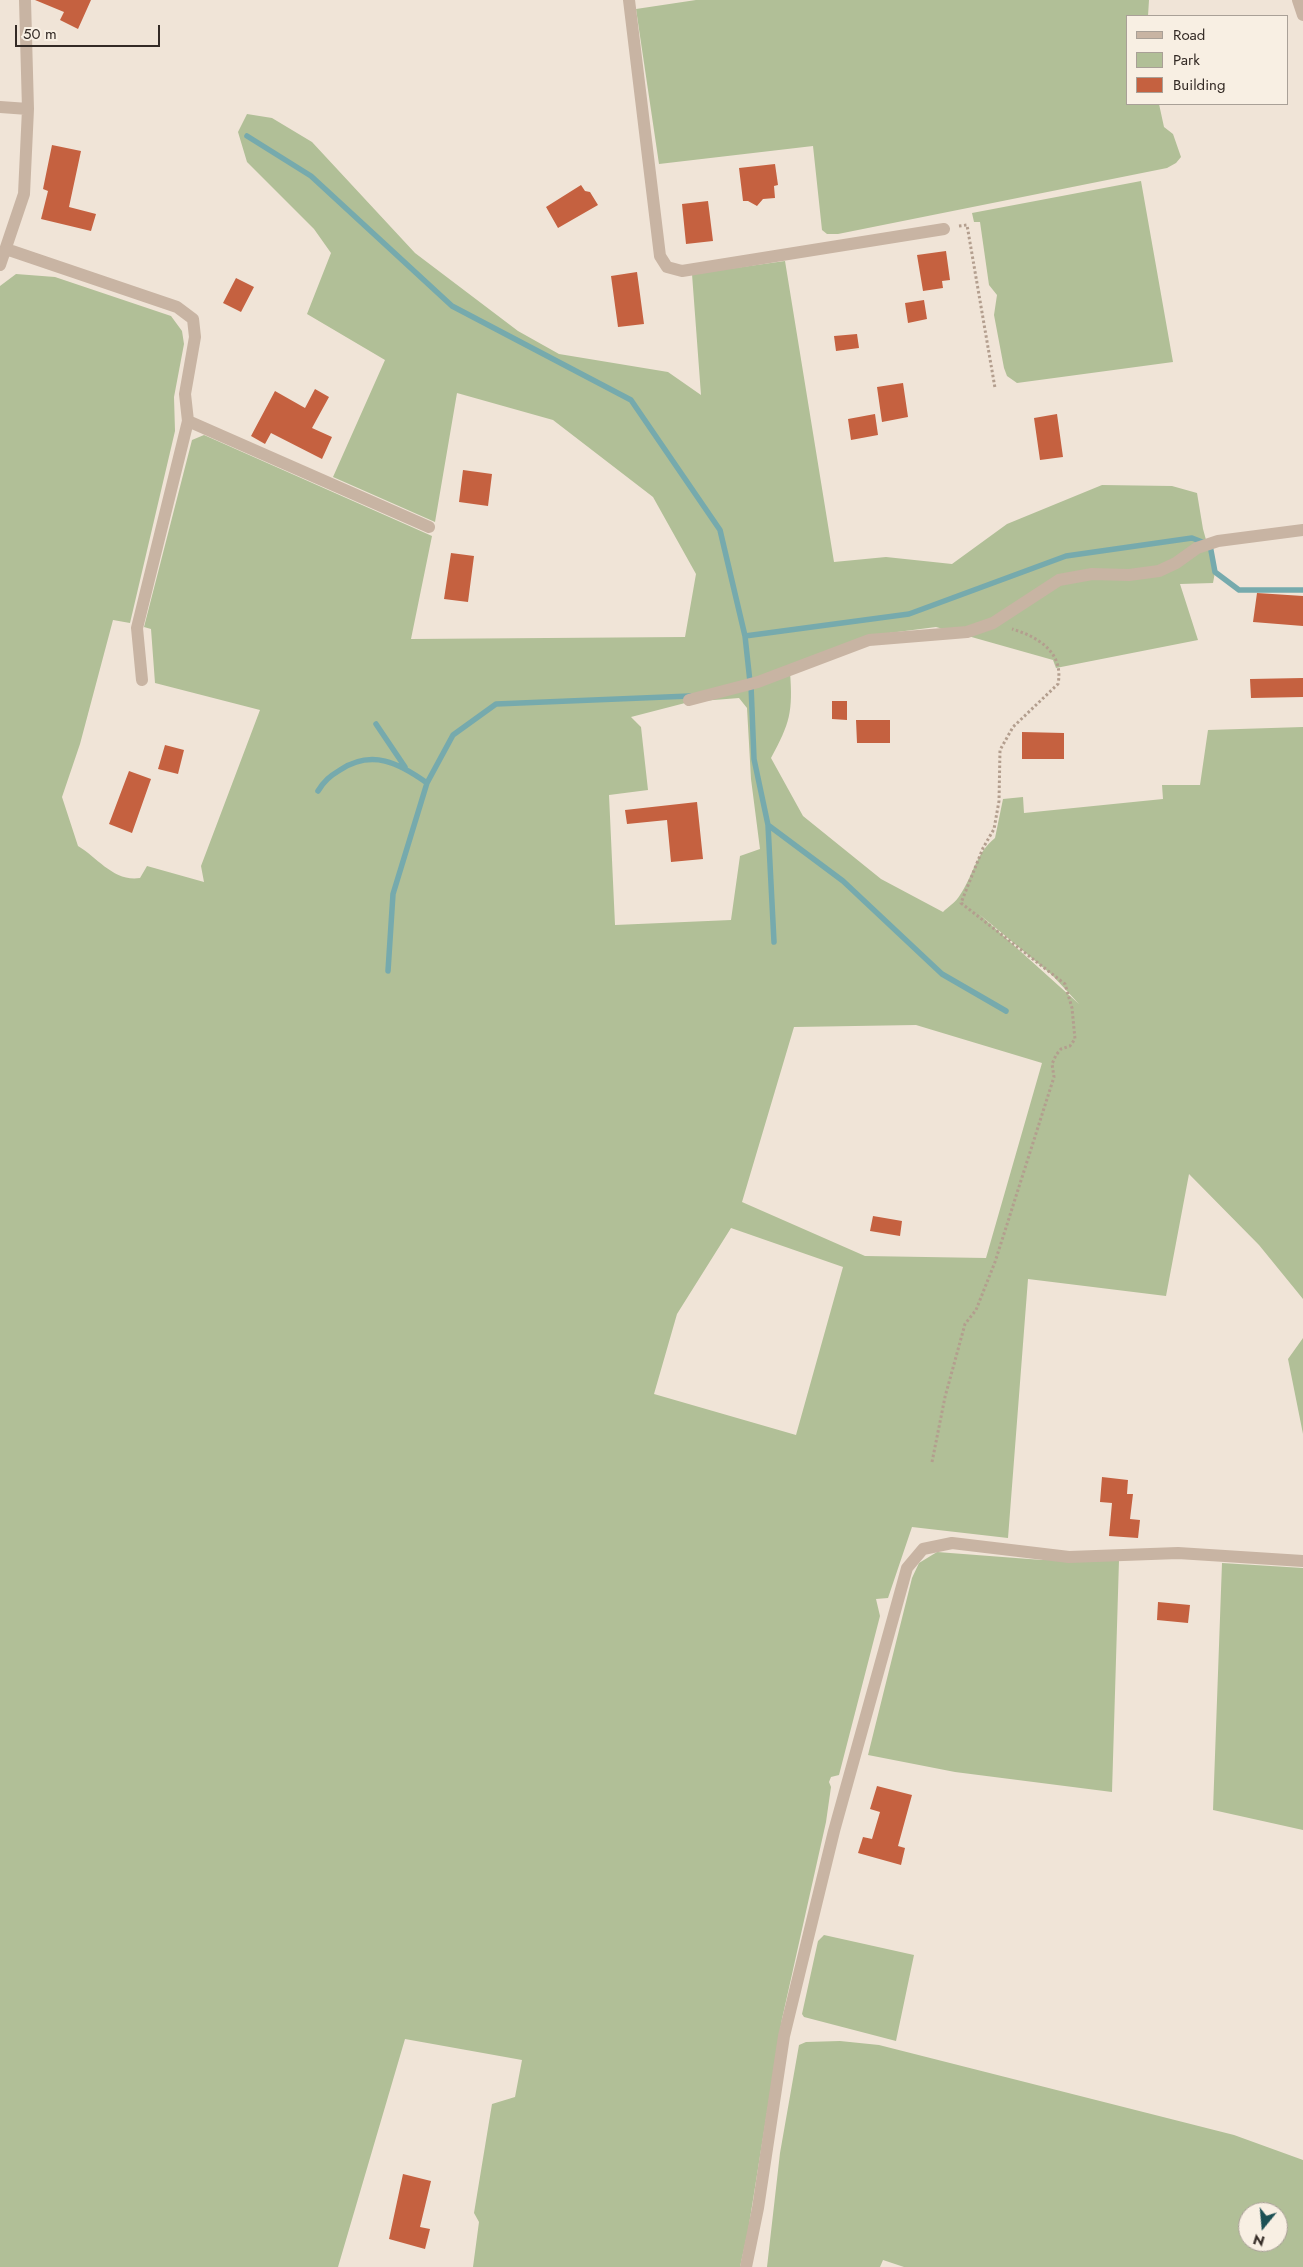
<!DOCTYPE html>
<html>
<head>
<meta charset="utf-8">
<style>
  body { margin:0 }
  #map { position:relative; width:1303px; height:2267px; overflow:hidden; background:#f0e4d7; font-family:Jost,sans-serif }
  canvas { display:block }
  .legend { position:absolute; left:1126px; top:15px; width:162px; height:90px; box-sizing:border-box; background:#f8efe3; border:1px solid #a9a097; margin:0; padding:6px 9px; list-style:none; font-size:15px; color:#332a25 }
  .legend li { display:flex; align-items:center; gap:10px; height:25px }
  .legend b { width:25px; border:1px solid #a9a097 }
  .north { position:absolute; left:1238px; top:2202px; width:50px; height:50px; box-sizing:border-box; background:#f8efe3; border:1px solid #a9a097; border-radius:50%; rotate:197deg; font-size:14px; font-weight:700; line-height:20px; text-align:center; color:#332a25 }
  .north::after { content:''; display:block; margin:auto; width:18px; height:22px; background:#1c5054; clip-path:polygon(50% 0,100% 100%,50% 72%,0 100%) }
  .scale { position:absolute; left:15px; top:25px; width:145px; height:22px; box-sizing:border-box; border:2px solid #332a25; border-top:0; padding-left:6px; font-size:15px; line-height:18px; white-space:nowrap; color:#332a25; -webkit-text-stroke:4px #f8efe3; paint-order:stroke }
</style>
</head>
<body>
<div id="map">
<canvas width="1303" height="2267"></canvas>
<ul class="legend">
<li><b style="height:6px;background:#c8b4a3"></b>Road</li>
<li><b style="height:14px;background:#b1bf97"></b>Park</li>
<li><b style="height:14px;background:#c56140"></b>Building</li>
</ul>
<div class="north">N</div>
<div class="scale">50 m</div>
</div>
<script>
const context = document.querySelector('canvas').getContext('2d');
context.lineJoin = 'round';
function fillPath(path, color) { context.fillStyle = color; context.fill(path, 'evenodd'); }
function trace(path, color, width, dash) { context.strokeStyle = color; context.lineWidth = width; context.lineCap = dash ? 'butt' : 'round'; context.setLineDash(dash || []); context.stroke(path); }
fillPath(new Path2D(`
  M 696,0 L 1149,0 L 1148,16 L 1127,16 L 1127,104 L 1159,104 L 1164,127 L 1173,134 L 1181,157 L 1176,163 L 1167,168 L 838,234 L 827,234 L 822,230 L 813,146 L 659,164 L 636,9 Z
  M 247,114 L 272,118 L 312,142 L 415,253 L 518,331 L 559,354 L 668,372 L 701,395 L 692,274 L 785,261 L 834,562 L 886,557 L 952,564 L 1007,524 L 1102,485 L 1172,486 L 1197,493 L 1203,529 L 1215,572 L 1213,583 L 1180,584 L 1198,640 L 1056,668 L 1053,660 L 936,627 L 866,636 L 790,672 C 793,712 790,723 771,758 L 803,816 L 881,879 L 943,912 C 948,907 956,902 960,895 C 973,876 976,853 995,838 L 1003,799 L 1023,797 L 1024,813 L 1163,799 L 1162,785 L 1200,785 L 1208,730 L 1303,727 L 1303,1299 L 1259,1245 L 1189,1174 L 1166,1296 L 1028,1279 L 1008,1538 L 912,1527 L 888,1598 L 876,1599 L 880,1616 L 839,1775 L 831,1777 L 829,1782 L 831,1787 L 826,1822 L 782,2019 L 748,2231 L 740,2267 L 473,2267 L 479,2222 L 474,2213 L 492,2104 L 515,2097 L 522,2060 L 405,2039 L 338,2267 L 0,2267 L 0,286 L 16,274 L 55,277 L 171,316 L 182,331 L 184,344 L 174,397 L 175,431 L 130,623 L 113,620 L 80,744 L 62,797 L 78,846 C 98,858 114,882 140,878 L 147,866 L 204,882 L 201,866 L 260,710 L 155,683 L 151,629 L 144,627 L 192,440 L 204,435 L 432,536 L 411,639 L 685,637 L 696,574 L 653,497 L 553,420 L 457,393 L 435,522 L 333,477 L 385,360 L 307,314 L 331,253 L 314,229 L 247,162 L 238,132 ZM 739,698 L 747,708 L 751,779 L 760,849 L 740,856 L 731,920 L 615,925 L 609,795 L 648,790 L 641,727 L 631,717 L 689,702 ZM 979,914 L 1052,975 L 1079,1004 ZM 916,1025 L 1042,1063 L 986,1258 L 865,1256 L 742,1202 L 794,1027 ZM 731,1228 L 843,1267 L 796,1435 L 654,1394 L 677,1314 Z
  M 1141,181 L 1173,362 L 1017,383 L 1007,376 L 1004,368 L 994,315 L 997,295 L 989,285 L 980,222 L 974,222 L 972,213 Z
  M 1303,1338 L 1303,1434 L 1288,1359 Z
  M 937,1552 L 1042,1560 L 1119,1560 L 1112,1792 L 955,1772 L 868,1755 L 912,1578 L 919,1563 Z
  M 1222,1563 L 1303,1568 L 1303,1830 L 1213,1810 Z
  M 824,1935 L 914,1955 L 896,2041 L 804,2017 L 802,2014 L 818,1941 Z
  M 840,2041 L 879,2045 L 1234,2135 L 1303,2160 L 1303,2267 L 904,2267 L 883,2260 L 880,2267 L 767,2267 L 780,2153 L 799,2045 L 806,2042 ZM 1248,2212 L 1278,2212 L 1278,2242 L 1248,2242 Z`), '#b1bf97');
trace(new Path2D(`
  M 247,136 L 311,176 L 452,306 L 631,400 L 720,530 L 745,636
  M 748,683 L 750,682 L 745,636 L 909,614 L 1066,556 L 1192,538 L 1210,545 L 1215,572 L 1239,590 L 1303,590
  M 751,685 L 754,759 L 768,825 L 843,881 L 942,974 L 1006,1011
  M 376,724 L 405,767
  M 318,791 C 324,781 330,776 340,770 C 372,749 399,763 427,783
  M 768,825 L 774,942
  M 388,971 L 393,894 L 427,783 L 453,735 L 496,704 L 690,696`), '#76aaad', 5.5);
fillPath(new Path2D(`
  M 35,0 L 91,0 L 78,29 L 60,20 L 64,12 Z
  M 52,145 L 81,151 L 69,207 L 96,214 L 91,231 L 41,219 L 48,191 L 43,189 Z
  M 775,164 L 778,185 L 774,186 L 775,198 L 763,199 L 757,206 L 748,201 L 743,201 L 739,168 Z
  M 581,185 L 585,191 L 590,192 L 598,205 L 558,228 L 546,207 Z
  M 708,201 L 713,241 L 686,244 L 682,204 Z
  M 946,251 L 950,280 L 942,281 L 943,288 L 923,291 L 917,255 Z
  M 637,272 L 644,324 L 618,327 L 611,276 Z
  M 236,278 L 254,287 L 241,312 L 223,303 Z
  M 924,300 L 927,319 L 908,323 L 905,303 Z
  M 857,334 L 859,348 L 836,351 L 834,336 Z
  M 903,383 L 908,417 L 882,422 L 877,387 Z
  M 315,389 L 329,397 L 312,428 L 332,437 L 322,459 L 271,433 L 265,444 L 251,436 L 275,391 L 305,408 Z
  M 875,414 L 878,435 L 851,440 L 848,419 Z
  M 1057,414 L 1063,457 L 1040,460 L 1034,418 Z
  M 463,470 L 492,474 L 488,506 L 459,502 Z
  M 451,553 L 474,556 L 468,602 L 444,599 Z
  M 1257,593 L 1303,596 L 1303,626 L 1253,622 Z
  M 1303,678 L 1303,697 L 1251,698 L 1250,679 Z
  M 832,701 L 847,701 L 847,720 L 832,719 Z
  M 856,720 L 890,720 L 890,743 L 857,743 Z
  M 1022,732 L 1064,733 L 1064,759 L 1022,759 Z
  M 165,745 L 184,750 L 178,774 L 158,769 Z
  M 129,771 L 151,779 L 132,833 L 109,824 Z
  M 697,802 L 703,859 L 671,862 L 667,820 L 627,824 L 625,810 Z
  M 873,1216 L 902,1221 L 900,1236 L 870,1231 Z
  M 1102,1477 L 1128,1480 L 1127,1494 L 1133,1494 L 1130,1519 L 1140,1520 L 1138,1538 L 1109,1536 L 1112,1503 L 1100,1502 Z
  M 1158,1602 L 1190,1605 L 1188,1623 L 1157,1620 Z
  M 877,1786 L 912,1795 L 898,1846 L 905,1848 L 901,1865 L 858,1853 L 863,1837 L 872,1839 L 880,1812 L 870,1809 Z
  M 403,2174 L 431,2181 L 420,2227 L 430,2229 L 425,2249 L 389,2239 Z`), '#c56140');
trace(new Path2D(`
  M 959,226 L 967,225 L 995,388
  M 932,1462 L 945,1397 L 965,1324 L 976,1310 L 995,1262 L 1054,1077 L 1052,1064 L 1056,1055 L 1061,1049 L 1070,1046 L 1075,1039 L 1072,1008 L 1065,984 L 961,903 L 983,848 L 994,829 L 999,801 L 1000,750 L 1013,727 L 1058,684 C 1064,653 1039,637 1012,629`), '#b39e8e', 3, [2.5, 2.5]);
trace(new Path2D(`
  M 629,0 L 660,256 L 667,267 L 682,271 L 944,229
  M 1298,0 L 1303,15
  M 0,107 L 28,109 L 25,0
  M 6,249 L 177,307 L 193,319 L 195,337 L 185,394 L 188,421 L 429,527
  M 0,265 L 24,194 L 28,109
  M 142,680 L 137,628 L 188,421
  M 689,700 L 758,682 L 869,640 L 967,632 L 993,623 L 1059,580 L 1092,574 L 1129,575 L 1159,571 L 1176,563 L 1197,548 L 1218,541 L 1303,530
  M 746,2267 L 758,2208 L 784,2036 L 834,1831 L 907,1568 L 923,1549 L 952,1543 L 1069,1557 L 1178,1553 L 1303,1561`), '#c8b4a3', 12);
</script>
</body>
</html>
